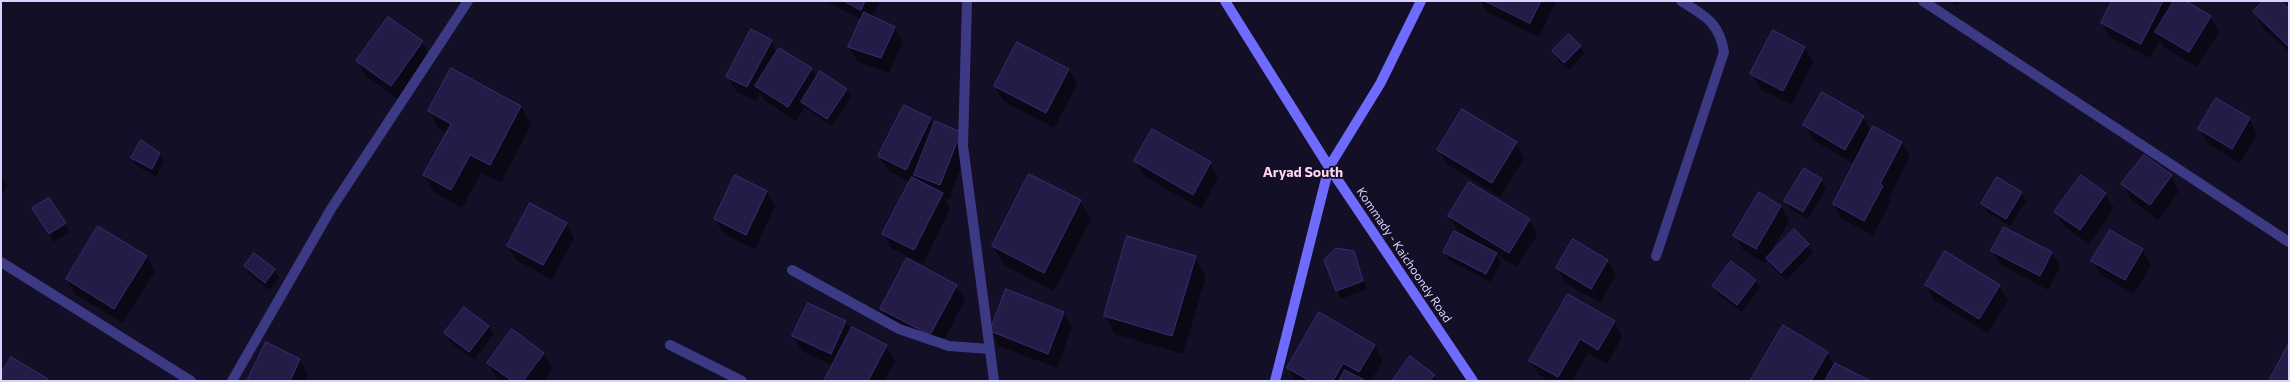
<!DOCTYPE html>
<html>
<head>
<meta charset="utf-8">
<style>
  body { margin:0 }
  #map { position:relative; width:2290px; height:382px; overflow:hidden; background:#130f26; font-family:Commissioner,sans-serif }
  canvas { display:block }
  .frame { position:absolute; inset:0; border:2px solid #d9d4ff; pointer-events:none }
</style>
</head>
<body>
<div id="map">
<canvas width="2290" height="382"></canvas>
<div class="frame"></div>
</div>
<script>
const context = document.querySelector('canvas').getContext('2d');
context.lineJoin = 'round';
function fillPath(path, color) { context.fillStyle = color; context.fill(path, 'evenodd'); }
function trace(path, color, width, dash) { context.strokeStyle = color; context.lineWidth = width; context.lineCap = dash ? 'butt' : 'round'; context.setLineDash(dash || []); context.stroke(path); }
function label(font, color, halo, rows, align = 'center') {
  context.font = font + ' Commissioner,sans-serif'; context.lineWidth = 3.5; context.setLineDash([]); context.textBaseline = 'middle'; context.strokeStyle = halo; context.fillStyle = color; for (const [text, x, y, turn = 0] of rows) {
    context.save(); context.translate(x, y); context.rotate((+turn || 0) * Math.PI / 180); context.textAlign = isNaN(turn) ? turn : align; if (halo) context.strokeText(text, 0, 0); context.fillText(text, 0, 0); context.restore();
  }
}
fillPath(new Path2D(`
  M 829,1 L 880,1 L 873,17 L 894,27 L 903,42 L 889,73 L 858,62 L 849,47 L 862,20 L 831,4 Z
  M 1480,1 L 1556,1 L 1539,37 L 1487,12 Z
  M 1948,1 L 1961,1 L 1958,6 Z
  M 2113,1 L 2184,1 L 2210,17 L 2219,32 L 2197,67 L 2164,47 L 2160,39 L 2150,58 L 2110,37 L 2102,23 Z
  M 2264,1 L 2279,1 L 2289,11 L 2289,52 L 2262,27 L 2254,12 Z
  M 771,41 L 777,52 L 779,49 L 811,69 L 817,78 L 846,89 L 851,97 L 832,126 L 805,107 L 796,121 L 765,101 L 760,93 L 756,102 L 736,91 L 728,77 Z
  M 422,42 L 430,56 L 399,100 L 366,76 L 357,61 Z
  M 1018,43 L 1069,70 L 1077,85 L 1054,128 L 1003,101 L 995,86 Z
  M 1580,46 L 1584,54 L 1569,70 L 1558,60 L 1553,51 Z
  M 1805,47 L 1813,62 L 1792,105 L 1760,89 L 1752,74 Z
  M 451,70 L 521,107 L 531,125 L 501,183 L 481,173 L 462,208 L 435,193 L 424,175 L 447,133 L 440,130 L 429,111 Z
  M 1863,117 L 1871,131 L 1902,142 L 1910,157 L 1889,198 L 1891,201 L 1873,235 L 1842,219 L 1834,204 L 1854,164 L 1813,140 L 1804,125 Z
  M 930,119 L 934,126 L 961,133 L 969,147 L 949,199 L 944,198 L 950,209 L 923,264 L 892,249 L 884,234 L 910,182 L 888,171 L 880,156 Z
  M 2249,119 L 2257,134 L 2240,163 L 2208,144 L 2199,129 Z
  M 1516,143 L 1524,158 L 1500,197 L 1447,164 L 1439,150 Z
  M 160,153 L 164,162 L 156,177 L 137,166 L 132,158 Z
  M 1135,161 L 1210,163 L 1218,178 L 1201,209 L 1144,176 Z
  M 1,175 L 7,186 L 1,196 Z
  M 2171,176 L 2179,191 L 2158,220 L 2131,199 L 2123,184 Z
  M 1822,180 L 1826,188 L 1808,219 L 1790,209 L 1786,201 Z
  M 766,191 L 775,206 L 755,249 L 724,234 L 715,219 Z
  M 2021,192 L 2026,201 L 2010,226 L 1987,212 L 1982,204 Z
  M 2105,194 L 2114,208 L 2089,244 L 2064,226 L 2055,212 Z
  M 1080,201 L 1091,219 L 1054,291 L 1004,265 L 993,246 Z
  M 1781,206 L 1789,221 L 1768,256 L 1794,231 L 1808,245 L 1813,253 L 1786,280 L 1772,266 L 1767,258 L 1764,263 L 1743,250 L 1735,236 Z
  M 1449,216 L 1529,220 L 1537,235 L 1517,267 L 1496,254 L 1501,262 L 1490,282 L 1449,260 L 1444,252 L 1478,243 L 1457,230 Z
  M 38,217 L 65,224 L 69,232 L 54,242 Z
  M 566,224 L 574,238 L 552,280 L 516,260 L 508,246 Z
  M 2142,250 L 2151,265 L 2134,294 L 2101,275 L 2093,261 Z
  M 1992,251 L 2052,253 L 2060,267 L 2048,290 L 2001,265 Z
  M 1353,252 L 1367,289 L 1341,299 L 1326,260 Z
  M 254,254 L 274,270 L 279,278 L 270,290 L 249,274 L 245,266 Z
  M 147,256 L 155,271 L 123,323 L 75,294 L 67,279 Z
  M 1195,257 L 1206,276 L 1183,354 L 1115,334 L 1105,316 Z
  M 1608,261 L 1616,275 L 1600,303 L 1565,283 L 1557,268 ZM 1568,274 L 1596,291 L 1595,292 L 1568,276 Z
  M 1755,280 L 1760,288 L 1742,312 L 1718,294 L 1713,286 Z
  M 1926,285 L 1999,286 L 2008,300 L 1988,333 L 1934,300 Z
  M 956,286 L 965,300 L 939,349 L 890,324 L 881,309 Z
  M 808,304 L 846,322 L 851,331 L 886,346 L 895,361 L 884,381 L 825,381 L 833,366 L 802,351 L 793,336 Z
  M 1064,313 L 1072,327 L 1057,368 L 999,346 L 991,331 Z
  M 1614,322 L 1622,337 L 1607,364 L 1588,353 L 1572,381 L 1549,381 L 1539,375 L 1530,361 Z
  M 489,326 L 493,335 L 474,360 L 450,342 L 445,334 Z
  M 513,331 L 544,354 L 552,369 L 543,381 L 501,381 L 497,378 L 488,363 Z
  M 266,344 L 300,360 L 308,375 L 305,381 L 248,381 Z
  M 1374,345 L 1383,360 L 1371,381 L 1296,381 L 1288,368 Z
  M 1827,353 L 1834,365 L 1869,381 L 1753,380 Z
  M 1434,376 L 1437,381 L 1393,381 Z`), '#0007');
const building = new Path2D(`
  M 844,1 L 865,1 L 861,10 Z
  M 1485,1 L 1541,1 L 1530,23 Z
  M 2112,1 L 2163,1 L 2141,44 L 2101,23 Z
  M 2174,1 L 2186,1 L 2211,16 L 2189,52 L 2155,32 Z
  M 2263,1 L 2280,1 L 2289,9 L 2289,47 L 2253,12 Z
  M 864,12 L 895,27 L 881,58 L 848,47 Z
  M 388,17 L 423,41 L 391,86 L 356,61 Z
  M 751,29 L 772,40 L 747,87 L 726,77 Z
  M 1773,30 L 1805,47 L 1783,91 L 1750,74 Z
  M 1569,34 L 1581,46 L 1564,63 L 1552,51 Z
  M 1017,42 L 1069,69 L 1046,113 L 994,86 Z
  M 779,48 L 812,68 L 788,107 L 755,86 Z
  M 451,68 L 521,106 L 490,165 L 470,155 L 451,190 L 423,175 L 451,124 L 428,111 Z
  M 820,71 L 847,89 L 827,119 L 801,102 Z
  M 1822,92 L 1864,116 L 1845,150 L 1803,125 Z
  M 2216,98 L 2250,118 L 2232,149 L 2198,129 Z
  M 904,105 L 931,118 L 906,170 L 878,156 Z
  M 1462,109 L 1517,142 L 1492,183 L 1437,150 Z
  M 935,121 L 961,132 L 940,185 L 914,175 Z
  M 1873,126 L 1902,142 L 1880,184 L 1883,186 L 1864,221 L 1833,204 Z
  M 1152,129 L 1211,162 L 1193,195 L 1134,161 Z
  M 141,140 L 160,153 L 152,169 L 131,158 Z
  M 2144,155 L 2172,175 L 2150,205 L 2121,184 Z
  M 1804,168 L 1822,179 L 1803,212 L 1784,201 Z
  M 1029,174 L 1081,200 L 1044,273 L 992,246 Z
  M 735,175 L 767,191 L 746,235 L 714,219 Z
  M 2081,175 L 2106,193 L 2080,230 L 2054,212 Z
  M 912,177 L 943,193 L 914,250 L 882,234 Z
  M 1997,177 L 2022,192 L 2006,219 L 1981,204 Z
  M 1469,182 L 1530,219 L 1509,253 L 1448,216 Z
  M 1759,192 L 1781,206 L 1756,249 L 1733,236 Z
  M 49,198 L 66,223 L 49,234 L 32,208 Z
  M 530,203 L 567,223 L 543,265 L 507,246 Z
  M 98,226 L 147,256 L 114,309 L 66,279 Z
  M 2004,227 L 2052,252 L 2040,276 L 1991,251 Z
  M 1794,229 L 1809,244 L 1781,273 L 1766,258 Z
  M 2110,230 L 2143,249 L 2125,280 L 2091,261 Z
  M 1454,231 L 1497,253 L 1486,274 L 1443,252 Z
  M 1127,236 L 1196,256 L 1172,336 L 1104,316 Z
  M 1573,239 L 1608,260 L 1591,289 L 1556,268 Z
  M 1336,248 L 1354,251 L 1363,281 L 1336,291 L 1324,260 Z
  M 1945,251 L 2000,285 L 1979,319 L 1925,285 Z
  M 254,253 L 275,269 L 265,283 L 244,266 Z
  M 907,258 L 957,285 L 930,335 L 880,309 Z
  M 1731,261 L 1756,280 L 1737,305 L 1712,286 Z
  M 1006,289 L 1064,312 L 1048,354 L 990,331 Z
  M 1568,294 L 1615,321 L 1598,350 L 1580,339 L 1558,377 L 1529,361 Z
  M 808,303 L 846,321 L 831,354 L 792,336 Z
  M 464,307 L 489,326 L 469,352 L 444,333 Z
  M 1319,312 L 1375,345 L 1359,372 L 1343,363 L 1333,381 L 1310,381 L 1287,368 Z
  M 1783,325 L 1828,352 L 1811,381 L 1754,381 L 1751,380 Z
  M 852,327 L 887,345 L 868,381 L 824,381 Z
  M 512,329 L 544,353 L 523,381 L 512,381 L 487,363 Z
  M 266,342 L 300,359 L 290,381 L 247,381 Z
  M 2289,343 L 2289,381 L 2269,381 Z
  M 1410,356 L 1435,375 L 1430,381 L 1392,381 Z
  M 11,357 L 48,379 L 46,381 L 1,381 L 1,374 Z
  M 1835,363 L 1871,381 L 1825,381 Z
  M 1345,370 L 1366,381 L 1339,381 Z`);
fillPath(building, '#241b47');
trace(building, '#3b2d73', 1);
trace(new Path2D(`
  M 967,1 L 963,146 L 994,381
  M 1923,1 L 2289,242
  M 1656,256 L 1724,52 C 1719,22 1705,16 1681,1
  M 1,262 L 191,381
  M 792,270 L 899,329 L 949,346 L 990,349
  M 670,345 L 742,381
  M 232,381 L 331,209 L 468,1`), '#3d3a85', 10);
trace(new Path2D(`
  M 1225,1 L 1329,167 L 1473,381
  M 1275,381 L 1329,167 L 1380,84 L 1421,1`), '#6f6bff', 10);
label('12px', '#d9d4ff', '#130f26', [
  ["Kommady - Kaichoondy Road",1404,255,56]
]);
label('bold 14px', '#ffd6f0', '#130f26', [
  ["Aryad South",1303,172]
]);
</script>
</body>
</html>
